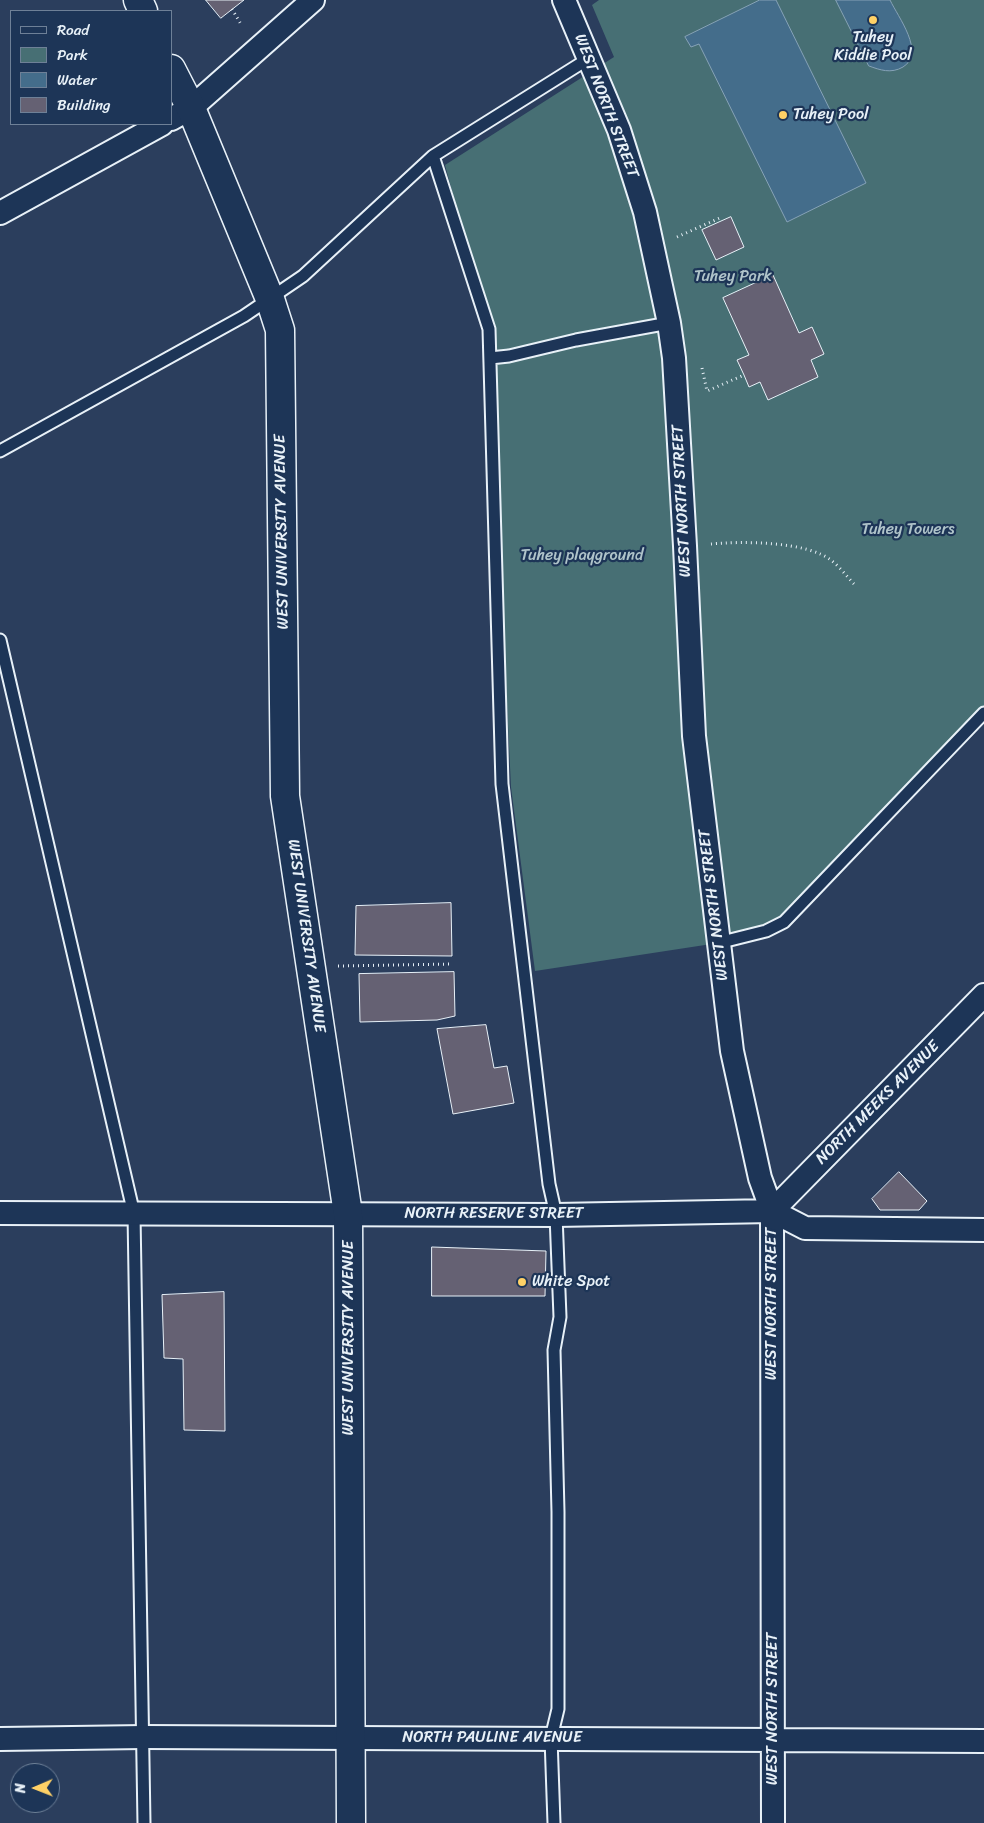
<!DOCTYPE html>
<html>
<head>
<meta charset="utf-8">
<style>
  body { margin:0 }
  #map { position:relative; width:984px; height:1823px; overflow:hidden; background:#2b3e5d; font-family:Sriracha,sans-serif }
  canvas { display:block }
  .legend { position:absolute; left:10px; top:10px; width:162px; height:115px; box-sizing:border-box; background:#1d3557; border:1px solid #6e8097; margin:0; padding:6px 9px; list-style:none; font-size:15px; color:#e8f1f8 }
  .legend li { display:flex; align-items:center; gap:10px; height:25px }
  .legend b { width:25px; border:1px solid #6e8097 }
  .north { position:absolute; left:10px; top:1763px; width:50px; height:50px; box-sizing:border-box; background:#1d3557; border:1px solid #6e8097; border-radius:50%; rotate:269deg; font-size:14px; font-weight:700; line-height:20px; text-align:center; color:#e8f1f8 }
  .north::after { content:''; display:block; margin:auto; width:18px; height:22px; background:#ffd166; clip-path:polygon(50% 0,100% 100%,50% 72%,0 100%) }
</style>
</head>
<body>
<div id="map">
<canvas width="984" height="1823"></canvas>
<ul class="legend">
<li><b style="height:6px;background:#1d3557"></b>Road</li>
<li><b style="height:14px;background:#476f74"></b>Park</li>
<li><b style="height:14px;background:#446d8b"></b>Water</li>
<li><b style="height:14px;background:#656173"></b>Building</li>
</ul>
<div class="north">N</div>
</div>
<script>
const context = document.querySelector('canvas').getContext('2d');
context.lineJoin = 'round';
function fillPath(path, color) { context.fillStyle = color; context.fill(path, 'evenodd'); }
function trace(path, color, width, dash) { context.strokeStyle = color; context.lineWidth = width; context.lineCap = dash ? 'butt' : 'round'; context.setLineDash(dash || []); context.stroke(path); }
function label(font, color, halo, rows, align = 'center') {
  context.font = font + ' Sriracha,sans-serif'; context.lineWidth = 4.5; context.setLineDash([]); context.textBaseline = 'middle'; context.strokeStyle = halo; context.fillStyle = color; for (const [text, x, y, turn = 0] of rows) {
    context.save(); context.translate(x, y); context.rotate((+turn || 0) * Math.PI / 180); context.textAlign = isNaN(turn) ? turn : align; if (halo) context.strokeText(text, 0, 0); context.fillText(text, 0, 0); context.restore();
  }
}
fillPath(new Path2D(`
  M 599,0 L 984,0 L 984,713 L 784,922 L 718,943 L 535,971 L 511,787 L 489,329 L 445,165 L 614,57 L 592,5 Z`), '#476f74');
const water = new Path2D(`
  M 760,0 L 776,0 L 866,183 L 787,222 L 699,44 L 691,47 L 685,37 Z
  M 836,0 L 890,0 C 898,17 926,53 903,67 C 891,74 880,70 869,66 Z`);
fillPath(water, '#446d8b');
trace(water, '#86a2b7', 1);
const building = new Path2D(`
  M 206,0 L 244,0 L 221,18 Z
  M 731,217 L 744,247 L 716,260 L 702,230 Z
  M 773,275 L 799,333 L 812,327 L 824,354 L 811,360 L 818,377 L 768,400 L 760,382 L 749,387 L 744,375 L 737,360 L 749,355 L 723,298 Z
  M 451,903 L 452,956 L 355,955 L 356,906 Z
  M 454,972 L 455,1016 L 437,1020 L 360,1022 L 359,974 Z
  M 486,1025 L 494,1068 L 507,1066 L 514,1103 L 453,1114 L 437,1029 Z
  M 899,1172 L 927,1201 L 919,1210 L 880,1210 L 872,1199 Z
  M 432,1247 L 546,1251 L 545,1296 L 432,1296 Z
  M 224,1292 L 225,1431 L 184,1430 L 183,1359 L 164,1358 L 162,1295 Z`);
fillPath(building, '#656173');
trace(building, '#e8f1f8', 1);
const lane = new Path2D(`
  M 433,156 L 588,59
  M 490,358 L 509,356 L 576,340 L 669,323
  M 0,451 L 244,316 L 303,276 L 433,156 L 489,329 L 502,784 L 549,1184 L 556,1215 L 560,1317 L 554,1350 L 558,1512 L 558,1709 L 551,1738 L 554,1823
  M 0,640 L 134,1214 L 144,1823
  M 718,943 L 766,931 L 784,922 L 984,713`);
const street = new Path2D(`
  M 564,0 L 619,130 L 645,212 L 669,323 L 674,358 L 685,546 L 694,736 L 732,1051 L 760,1178 L 772,1211 L 773,1823
  M 171,119 L 191,108 L 313,0
  M 0,213 L 162,124
  M 772,1211 L 984,995
  M 0,1213 L 556,1215 L 772,1211 L 805,1228 L 984,1230
  M 0,1739 L 144,1737 L 984,1741`);
const secondary = new Path2D(`
  M 138,0 L 143,11
  M 171,69 L 191,108 L 270,299 L 280,330 L 285,796 L 348,1214 L 351,1823`);
trace(lane, '#e8f1f8', 15);
trace(street, '#e8f1f8', 26);
trace(secondary, '#e8f1f8', 31);
trace(new Path2D(`
  M 232,9 L 242,26
  M 677,237 L 722,217
  M 702,368 L 707,391 L 744,375
  M 711,544 C 741,541 808,541 832,561 C 841,568 848,578 856,586
  M 338,966 L 453,964`), '#e8f1f8', 3, [1, 4]);
trace(lane, '#1d3557', 11);
trace(street, '#1d3557', 22);
trace(secondary, '#1d3557', 28);
for (const [x, y, r, color] of [
  [873,20,5,"#ffd166"],
  [783,115,5,"#ffd166"],
  [522,1282,5,"#ffd166"]
]) { const dot = new Path2D(); dot.arc(x, y, r, 0, 2 * Math.PI); context.fillStyle = color; context.fill(dot); trace(dot, '#1d3557', 2); }
label('16px', '#e8f1f8', '#1d3557', [
  ["Tuhey",873,38,"center"],
  ["Kiddie Pool",873,56,"center"],
  ["Tuhey Pool",793,115],
  ["White Spot",532,1282]
], 'left');
label('16px', '#e8f1f8', '#1d3557', [
  ["WEST NORTH STREET",606,106,69],
  ["WEST NORTH STREET",682,501,-93],
  ["WEST UNIVERSITY AVENUE",282,532,-91],
  ["WEST NORTH STREET",714,905,-97],
  ["WEST UNIVERSITY AVENUE",306,936,82],
  ["NORTH MEEKS AVENUE",878,1103,-45],
  ["NORTH RESERVE STREET",494,1214],
  ["WEST NORTH STREET",772,1304,-90],
  ["WEST UNIVERSITY AVENUE",349,1338,-90],
  ["WEST NORTH STREET",773,1709,-90],
  ["NORTH PAULINE AVENUE",492,1738]
]);
label('16px', '#b0c4ca', '#1d3557', [
  ["Tuhey Park",733,277],
  ["Tuhey Towers",908,530],
  ["Tuhey playground",582,556]
]);
</script>
</body>
</html>
